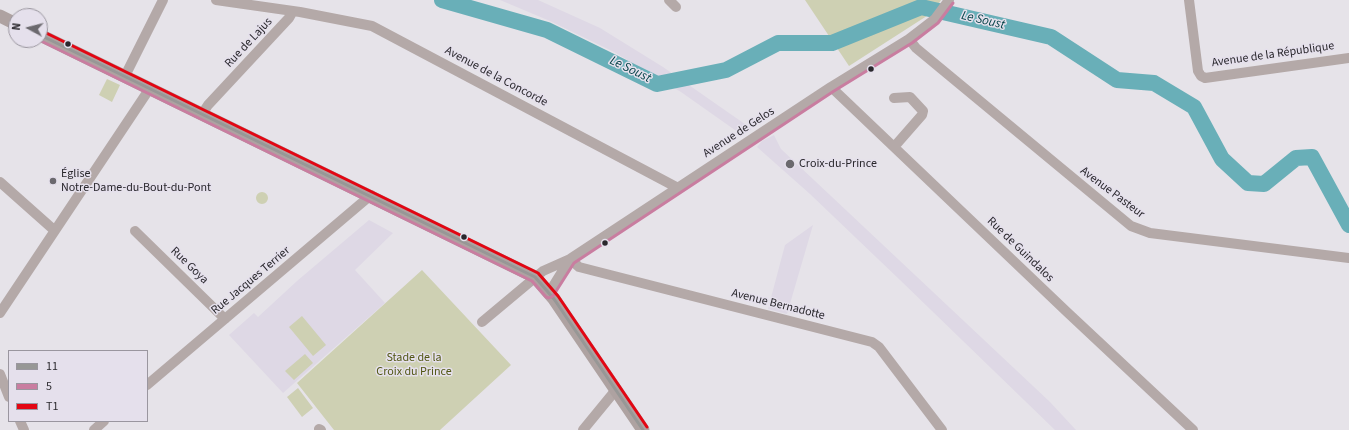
<!DOCTYPE html>
<html>
<head>
<meta charset="utf-8">
<style>
  body { margin:0 }
  #map { position:relative; width:1349px; height:430px; overflow:hidden; background:#e6e3e9; font-family:"Source Sans 3",sans-serif }
  canvas { display:block }
  .legend { position:absolute; left:8px; top:350px; width:140px; height:72px; box-sizing:border-box; background:#e5e0ec; border:1px solid #9a969f; margin:0; padding:5px 7px; list-style:none; font-size:12px; color:#29272c }
  .legend li { display:flex; align-items:center; gap:8px; height:20px }
  .legend b { width:20px; border:1px solid #9a969f }
  .north { position:absolute; left:8px; top:8px; width:40px; height:40px; box-sizing:border-box; background:#e5e0ec; border:1px solid #9a969f; border-radius:50%; rotate:277deg; font-size:11px; font-weight:700; line-height:16px; text-align:center; color:#29272c }
  .north::after { content:''; display:block; margin:auto; width:14px; height:18px; background:#6b696e; clip-path:polygon(50% 0,100% 100%,50% 72%,0 100%) }
</style>
</head>
<body>
<div id="map">
<canvas width="1349" height="430"></canvas>
<ul class="legend">
<li><b style="height:5px;background:#979796"></b>11</li>
<li><b style="height:5px;background:#c97da0"></b>5</li>
<li><b style="height:5px;background:#e30613"></b>T1</li>
</ul>
<div class="north">N</div>
</div>
<script>
const context = document.querySelector('canvas').getContext('2d');
context.lineJoin = 'round';
function fillPath(path, color) { context.fillStyle = color; context.fill(path, 'evenodd'); }
function trace(path, color, width, dash) { context.strokeStyle = color; context.lineWidth = width; context.lineCap = dash ? 'butt' : 'round'; context.setLineDash(dash || []); context.stroke(path); }
function label(font, color, halo, rows, align = 'center') {
  context.font = font + ' "Source Sans 3",sans-serif'; context.lineWidth = 3; context.setLineDash([]); context.textBaseline = 'middle'; context.strokeStyle = halo; context.fillStyle = color; for (const [text, x, y, turn = 0] of rows) {
    context.save(); context.translate(x, y); context.rotate((+turn || 0) * Math.PI / 180); context.textAlign = isNaN(turn) ? turn : align; if (halo) context.strokeText(text, 0, 0); context.fillText(text, 0, 0); context.restore();
  }
}
fillPath(new Path2D(`
  M 500,0 L 538,0 L 600,28 L 663,67 L 752,129 L 742,135 L 681,92 L 614,52 L 550,21 Z
  M 774,135 L 781,149 L 1050,402 L 1076,430 L 1055,430 L 900,280 L 810,194 L 757,147 L 762,141 Z
  M 369,220 L 393,233 L 355,270 L 385,303 L 283,393 L 229,335 L 254,313 L 258,317 L 297,281 Z
  M 813,225 L 787,314 L 768,309 L 785,245 Z`), '#ded8e5');
fillPath(new Path2D(`
  M 805,0 L 941,0 L 933,12 L 849,66 Z
  M 107,79 L 120,85 L 112,102 L 99,95 Z
  M256 198a6 6 0 1 1 12 0a6 6 0 1 1-12 0Z
  M 422,270 L 511,365 L 440,430 L 334,430 L 297,383 Z
  M 302,316 L 326,345 L 313,356 L 289,327 Z
  M 305,354 L 313,363 L 294,380 L 285,371 Z
  M 298,388 L 313,408 L 302,417 L 287,397 Z`), '#ced0b3');
trace(new Path2D(`
  M 442,0 L 547,30 L 657,84 L 726,70 L 778,43 L 832,43 L 921,7 L 1051,37 L 1117,80 L 1154,83 L 1194,107 L 1222,159 L 1248,183 L 1264,184 L 1296,158 L 1312,157 L 1349,225`), '#69afb8', 16);
trace(new Path2D(`
  M 216,0 L 300,12 L 372,26 L 678,188
  M 669,0 L 676,7
  M 1189,0 L 1198,71 L 1201,76 L 1205,78 L 1349,58
  M 909,39 L 916,48 L 1131,226 L 1150,233 L 1349,258
  M 125,76 L 163,0
  M 831,87 L 1067,312 L 1193,430
  M 202,114 L 208,105 L 289,18 L 293,11
  M 894,147 L 922,115 L 923,111 L 910,97 L 894,98
  M 0,182 L 54,230
  M 135,231 L 225,319
  M 570,259 L 579,267 L 872,342 L 879,347 L 942,430
  M 549,293 L 570,259
  M 0,313 L 150,88
  M 482,322 L 543,271 L 570,259 L 831,87 L 909,39 L 935,19 L 949,0
  M 0,374 L 9,397
  M 147,385 L 371,195
  M 20,421 L 24,430
  M 319,429 L 321,430
  M 94,430 L 104,421
  M 583,430 L 615,391`), '#b4a9a8', 10);
trace(new Path2D(`
  M 0,16 L 16,24
  M 40,35 L 535,277 L 554,299 L 643,430`), '#aea2a1', 13);
trace(new Path2D(`
  M 40,35 L 535,277 L 554,299 L 643,430`), '#979796', 3);
trace(new Path2D(`
  M 39,40 L 532,281 L 546,297 L 549,298 L 553,296 L 574,263 L 834,91 L 912,43 L 938,23 L 953,3`), '#c97da0', 3);
trace(new Path2D(`
  M 42,31 L 538,273 L 558,296 L 647,427`), '#e30613', 3);
for (const [x, y, r, color] of [
  [68,44,3.5,"#29272c"],
  [871,69,3.5,"#29272c"],
  [790,164,5,"#6b696e"],
  [53,181,4,"#6b696e"],
  [464,237,3.5,"#29272c"],
  [605,243,3.5,"#29272c"]
]) { const dot = new Path2D(); dot.arc(x, y, r, 0, 2 * Math.PI); context.fillStyle = color; context.fill(dot); trace(dot, '#e5e0ec', 1.5); }
label('12px', '#29272c', '#e5e0ec', [
  ["Rue de Lajus",249,43,-47],
  ["Avenue de la République",1273,55,-8],
  ["Avenue de la Concorde",496,77,28],
  ["Avenue de Gelos",739,133,-33],
  ["Avenue Pasteur",1112,193,37],
  ["Rue de Guindalos",1020,250,44],
  ["Rue Goya",189,266,44],
  ["Rue Jacques Terrier",251,281,-40],
  ["Avenue Bernadotte",778,305,14]
]);
label('12px', '#29272c', '#e5e0ec', [
  ["Croix-du-Prince",799,164],
  ["Église",61,174],
  ["Notre-Dame-du-Bout-du-Pont",61,188]
], 'left');
label('12px', '#525714', '#e5e0ec', [
  ["Stade de la",414,358],
  ["Croix du Prince",414,372]
]);
label('italic 13px', '#044348', '#e5e0ec', [
  ["Le Soust",983,21,13],
  ["Le Soust",630,70,26]
]);
</script>
</body>
</html>
